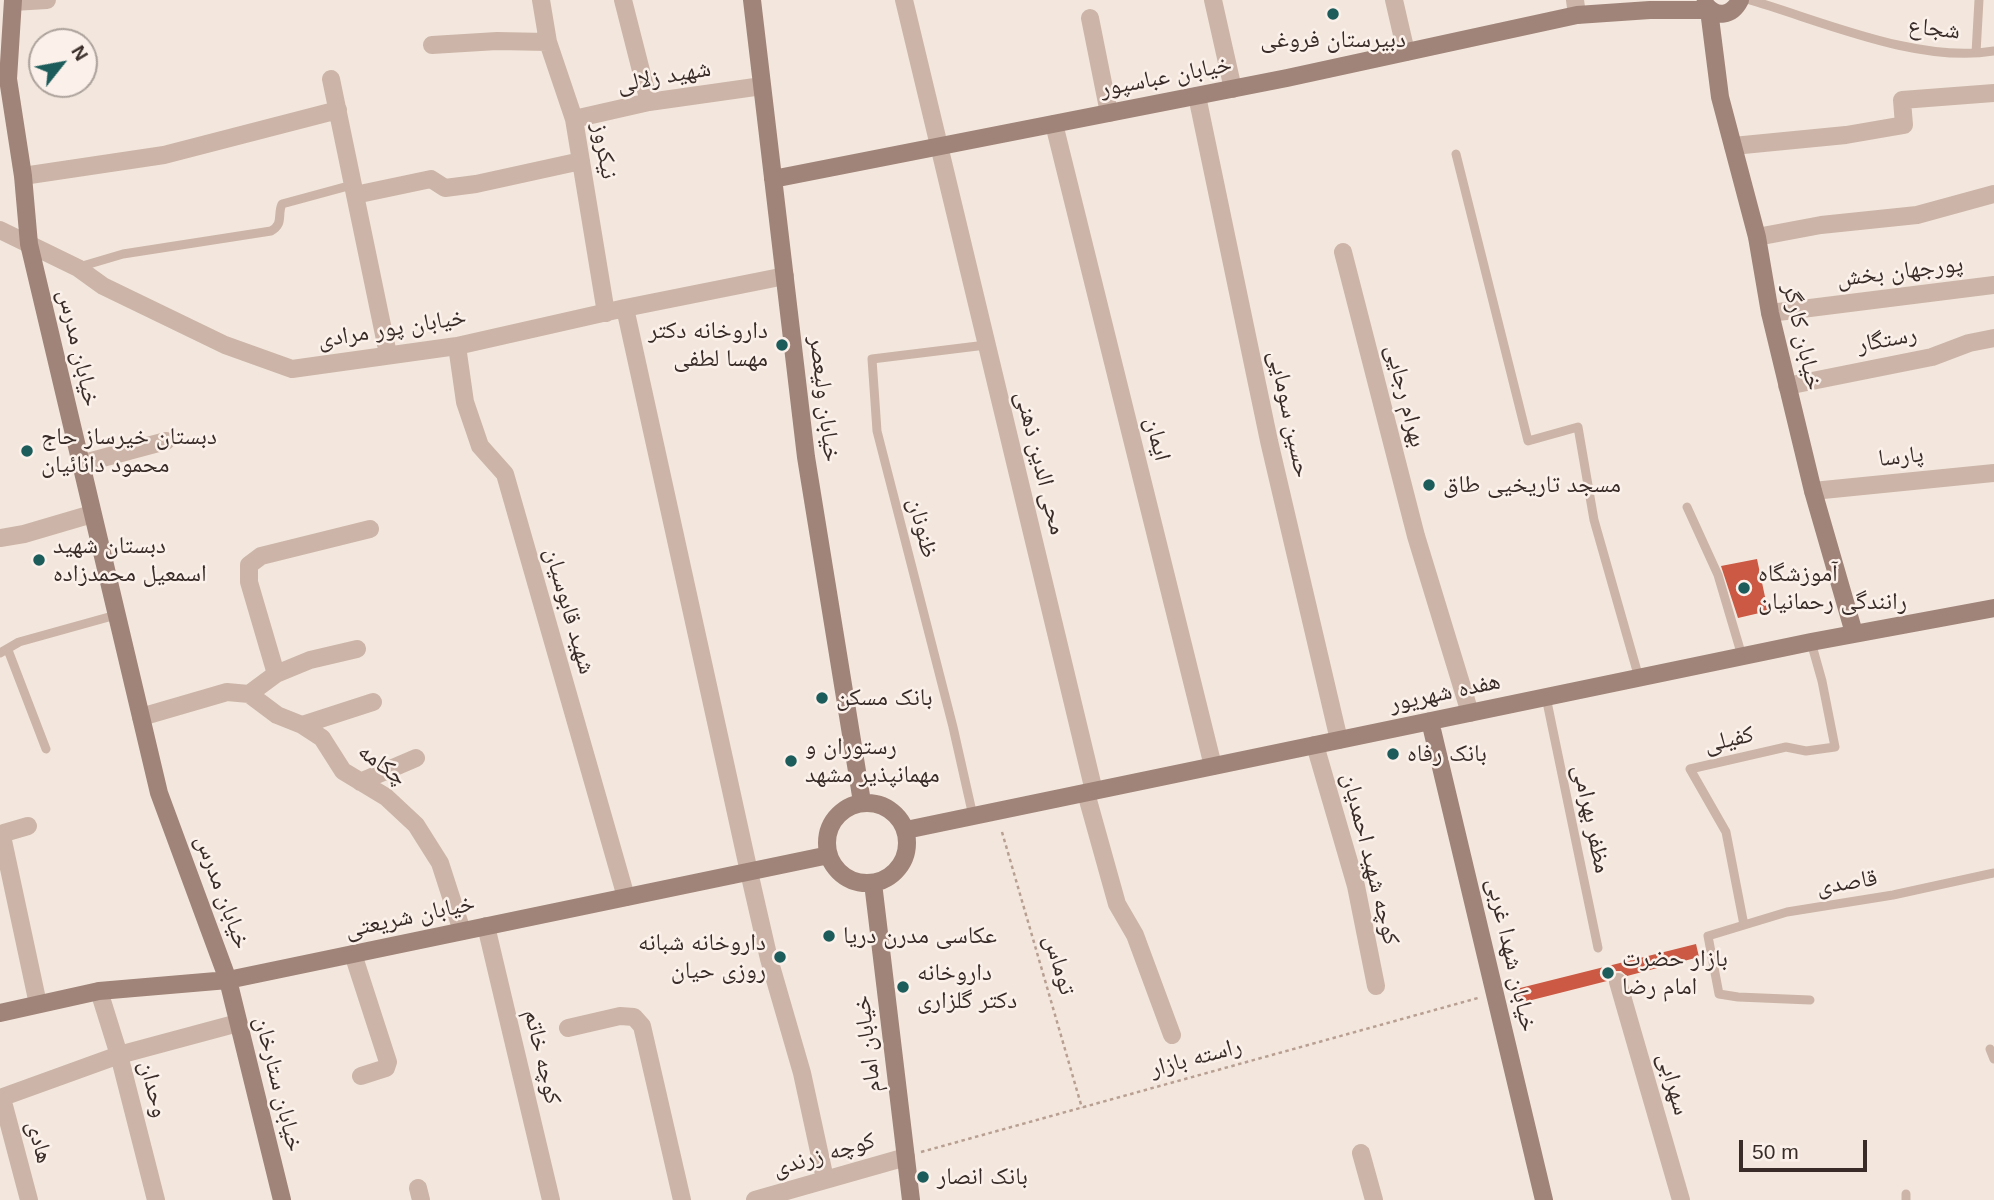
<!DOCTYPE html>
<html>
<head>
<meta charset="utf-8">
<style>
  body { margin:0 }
  #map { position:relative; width:1994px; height:1200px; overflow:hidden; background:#f3e7dd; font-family:Helvetica,sans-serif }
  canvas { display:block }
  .north { position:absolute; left:28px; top:28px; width:70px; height:70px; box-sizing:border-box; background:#fbf1ea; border:2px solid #ada29c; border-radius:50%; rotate:59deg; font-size:19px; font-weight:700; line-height:28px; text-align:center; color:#392c28 }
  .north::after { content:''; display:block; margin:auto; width:24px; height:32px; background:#1c5c5b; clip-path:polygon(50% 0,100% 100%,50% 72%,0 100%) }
  .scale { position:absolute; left:1739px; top:1140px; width:128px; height:32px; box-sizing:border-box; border:4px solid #392c28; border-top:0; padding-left:9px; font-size:21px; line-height:24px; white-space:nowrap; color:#392c28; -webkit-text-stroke:5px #fbf1ea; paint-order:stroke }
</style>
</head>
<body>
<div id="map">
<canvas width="1994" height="1200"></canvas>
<div class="north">N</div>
<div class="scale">50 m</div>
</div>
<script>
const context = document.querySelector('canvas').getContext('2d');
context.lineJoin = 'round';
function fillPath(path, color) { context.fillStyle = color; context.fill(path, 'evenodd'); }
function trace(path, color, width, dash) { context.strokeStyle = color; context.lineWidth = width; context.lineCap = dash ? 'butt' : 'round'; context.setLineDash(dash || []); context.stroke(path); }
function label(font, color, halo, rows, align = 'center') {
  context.font = font + ' Helvetica,"Noto Naskh Arabic",sans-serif'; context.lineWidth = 5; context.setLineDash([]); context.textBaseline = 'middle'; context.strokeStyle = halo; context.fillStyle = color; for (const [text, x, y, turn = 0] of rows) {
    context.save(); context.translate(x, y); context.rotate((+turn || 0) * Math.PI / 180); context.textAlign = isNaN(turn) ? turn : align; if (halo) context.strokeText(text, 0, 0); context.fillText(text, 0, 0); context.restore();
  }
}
fillPath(new Path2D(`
  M 1757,559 L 1768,611 L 1738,618 L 1721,566 Z
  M 1696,944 L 1699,957 L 1627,976 L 1621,971 L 1616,971 L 1609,975 L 1607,981 L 1520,1003 L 1516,989 Z`), '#cb5943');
trace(new Path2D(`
  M 1002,832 L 1082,1108
  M 921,1152 L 1478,998`), '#b89f92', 2.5, [3.5, 3.5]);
trace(new Path2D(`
  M 1750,0 C 1822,21 1919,64 1994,51
  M 1976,53 L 1979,0
  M 1456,154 L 1528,441 L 1578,427 L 1594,520 L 1639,678
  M 79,267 L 123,254 L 271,231 C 284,224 277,215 282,204 L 352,185
  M 1687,507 L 1718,575 L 1742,656
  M 8,650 L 46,749
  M 0,653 L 19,642 L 116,615
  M 1546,697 L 1598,948
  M 973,816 L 953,727 L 877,431 L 872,359 L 986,345
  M 1744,925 L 1726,832 L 1690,769 L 1786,747 L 1806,751 L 1835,747 L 1822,681 L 1811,642
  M 1810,1000 L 1738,997 L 1719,994 L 1708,936 L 1787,912 L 1893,895 L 1994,873
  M 1990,1049 L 1994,1059
  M 1906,1194 L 1906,1200`), '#ccb5a8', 9);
trace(new Path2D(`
  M 541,0 L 548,42 L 574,119 L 606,313
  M 623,0 L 649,102
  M 904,0 L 1094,791
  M 1213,0 L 1233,89
  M 1394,0 L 1406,52
  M 1575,0 L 1577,15
  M 13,2 L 47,0
  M 1090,18 L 1109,113
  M 432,45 L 497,41 L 548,42
  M 331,79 L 388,354
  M 1197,96 L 1269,441 L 1339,740
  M 574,119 L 649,102 L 762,86
  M 1054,124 L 1213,766
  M 1733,146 L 1846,135 L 1904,125 L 1902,100 L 1994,93
  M 23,176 L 164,155 L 338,110
  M 355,195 L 431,179 L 445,188 L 476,184 L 581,161
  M 0,230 L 78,268 L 103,286 L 225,345 L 292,369 L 457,346 L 625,308 L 785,276
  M 1757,237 L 1821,225 L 1917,215 L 1994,194
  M 1343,252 L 1416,536 L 1470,713
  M 625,308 L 749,872 L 769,959 L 802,1073 L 825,1179
  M 1770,313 L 1994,285
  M 457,346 L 465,402 L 480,446 L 505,474 L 626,897
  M 1787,386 L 1932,357 L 1969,343 L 1994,338
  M 80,464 L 166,441
  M 1813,491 L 1994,473
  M 0,538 L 24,534 L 92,514
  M 276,674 L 249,582 L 249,565 L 261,556 L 370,529
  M 249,694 L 276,674 L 310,660 L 357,649
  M 141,717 L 227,692 L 249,694 L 277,715 L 302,725 L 322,738 L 343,771 L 386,797 L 416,825 L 440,863 L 462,931
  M 302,725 L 373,702
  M 1315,745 L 1356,886 L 1376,986
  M 360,782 L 416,758
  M 1086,793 L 1117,904 L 1135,935 L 1172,1035
  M 28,826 L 4,833 L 2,836 L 38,1004
  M 486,926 L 551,1200
  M 353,954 L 388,1062 L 386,1068 L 361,1076
  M 1618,982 L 1681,1200
  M 99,991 L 119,1055 L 156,1200
  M 568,1028 L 620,1016 L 634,1017 L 642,1026 L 682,1200
  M 0,1098 L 119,1055 L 238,1023
  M 2,1098 L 29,1200
  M 1361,1153 L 1374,1200
  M 418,1188 L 421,1200
  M 755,1200 L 906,1157`), '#ccb5a8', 18);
trace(new Path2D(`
  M 13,0 L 8,79 L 23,176 L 29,244 L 159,793 L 228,980 L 282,1200
  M 752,0 L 806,457 L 862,802
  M 1705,4 C 1716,19 1732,16 1740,0
  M 773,179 L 1287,78 L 1577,15 L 1650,10 L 1709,10 L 1720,97 L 1757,237 L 1770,313 L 1813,491 L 1854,633
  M 1430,721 L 1544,1200
  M827 843a40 40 0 1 1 80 0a40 40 0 1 1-80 0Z
  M 906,830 L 1811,642 L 1994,608
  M 873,883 L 911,1200
  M 0,1013 L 99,991 L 228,980 L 829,855`), '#a08479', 18);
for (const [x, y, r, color] of [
  [1333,14,7,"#1c5c5b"],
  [782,345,7,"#1c5c5b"],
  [27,451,7,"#1c5c5b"],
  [1429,485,7,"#1c5c5b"],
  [39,560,7,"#1c5c5b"],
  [1744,588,7,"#1c5c5b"],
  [822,698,7,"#1c5c5b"],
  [1393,754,7,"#1c5c5b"],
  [791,761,7,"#1c5c5b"],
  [829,936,7,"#1c5c5b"],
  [780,957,7,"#1c5c5b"],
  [1608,973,7,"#1c5c5b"],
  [903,987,7,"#1c5c5b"],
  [923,1177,7,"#1c5c5b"]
]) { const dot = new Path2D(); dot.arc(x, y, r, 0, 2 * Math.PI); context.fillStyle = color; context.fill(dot); trace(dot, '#fbf1ea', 2.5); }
label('24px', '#392c28', '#fbf1ea', [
  ["شجاع",1934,29,7],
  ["شهید زلالی",664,77,-10],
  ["خیابان عباسپور",1166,77,-11],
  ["نیکروز",604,151,80],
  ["پورجهان بخش",1900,272,-7],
  ["خیابان پور مرادی",392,329,-9],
  ["خیابان کارگر",1802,337,77],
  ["رستگار",1887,340,-11],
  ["خیابان مدرس",78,348,77],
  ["بهرام رجایی",1405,396,76],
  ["خیابان ولیعصر",824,399,83],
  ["حسین سومایی",1289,414,78],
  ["ایمان",1157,439,76],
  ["پارسا",1901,457,-6],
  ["محی الدین ذهنی",1040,463,76],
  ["ظنونان",922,528,76],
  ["شهید قابوسیان",569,611,74],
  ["هفده شهریور",1445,693,-12],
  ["کفیلی",1729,740,-13],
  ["چکامه",382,765,37],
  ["مظفر بهرامی",1591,819,78],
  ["کوچه شهید احمدیان",1370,859,76],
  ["قاصدی",1847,883,-9],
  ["خیابان مدرس",222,892,70],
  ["خیابان شریعتی",410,917,-12],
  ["خیابان شهدا غربی",1511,955,77],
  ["توماس",1059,965,74],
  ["خیابان امام",868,1044,-97],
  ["کوچه خاتم",542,1057,77],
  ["راسته بازار",1196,1058,-15],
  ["خیابان ستارخان",278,1084,76],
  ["سهرابی",1673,1084,74],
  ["وحدان",153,1089,76],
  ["هادی",39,1142,75],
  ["کوچه زرندی",824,1155,-16]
]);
label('24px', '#392c28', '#fbf1ea', [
  ["دبیرستان فروغی",1333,40,"center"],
  ["داروخانه دکتر",768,331,"right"],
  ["مهسا لطفی",768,359,"right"],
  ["دبستان خیرساز حاج",41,437],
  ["محمود دانائیان",41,465],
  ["مسجد تاریخیی طاق",1443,485],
  ["دبستان شهید",53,546],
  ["اسمعیل محمدزاده",53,574],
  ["آموزشگاه",1758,574],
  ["رانندگی رحمانیان",1758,602],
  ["بانک مسکن",836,698],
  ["رستوران و",805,747],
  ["مهمانپذیر مشهد",805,775],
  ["بانک رفاه",1407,754],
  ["عکاسی مدرن دریا",843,936],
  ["داروخانه شبانه",766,943,"right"],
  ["روزی حیان",766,971,"right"],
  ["بازار حضرت",1622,959],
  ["امام رضا",1622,987],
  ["داروخانه",917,973],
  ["دکتر گلزاری",917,1001],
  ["بانک انصار",937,1177]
], 'left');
</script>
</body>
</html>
